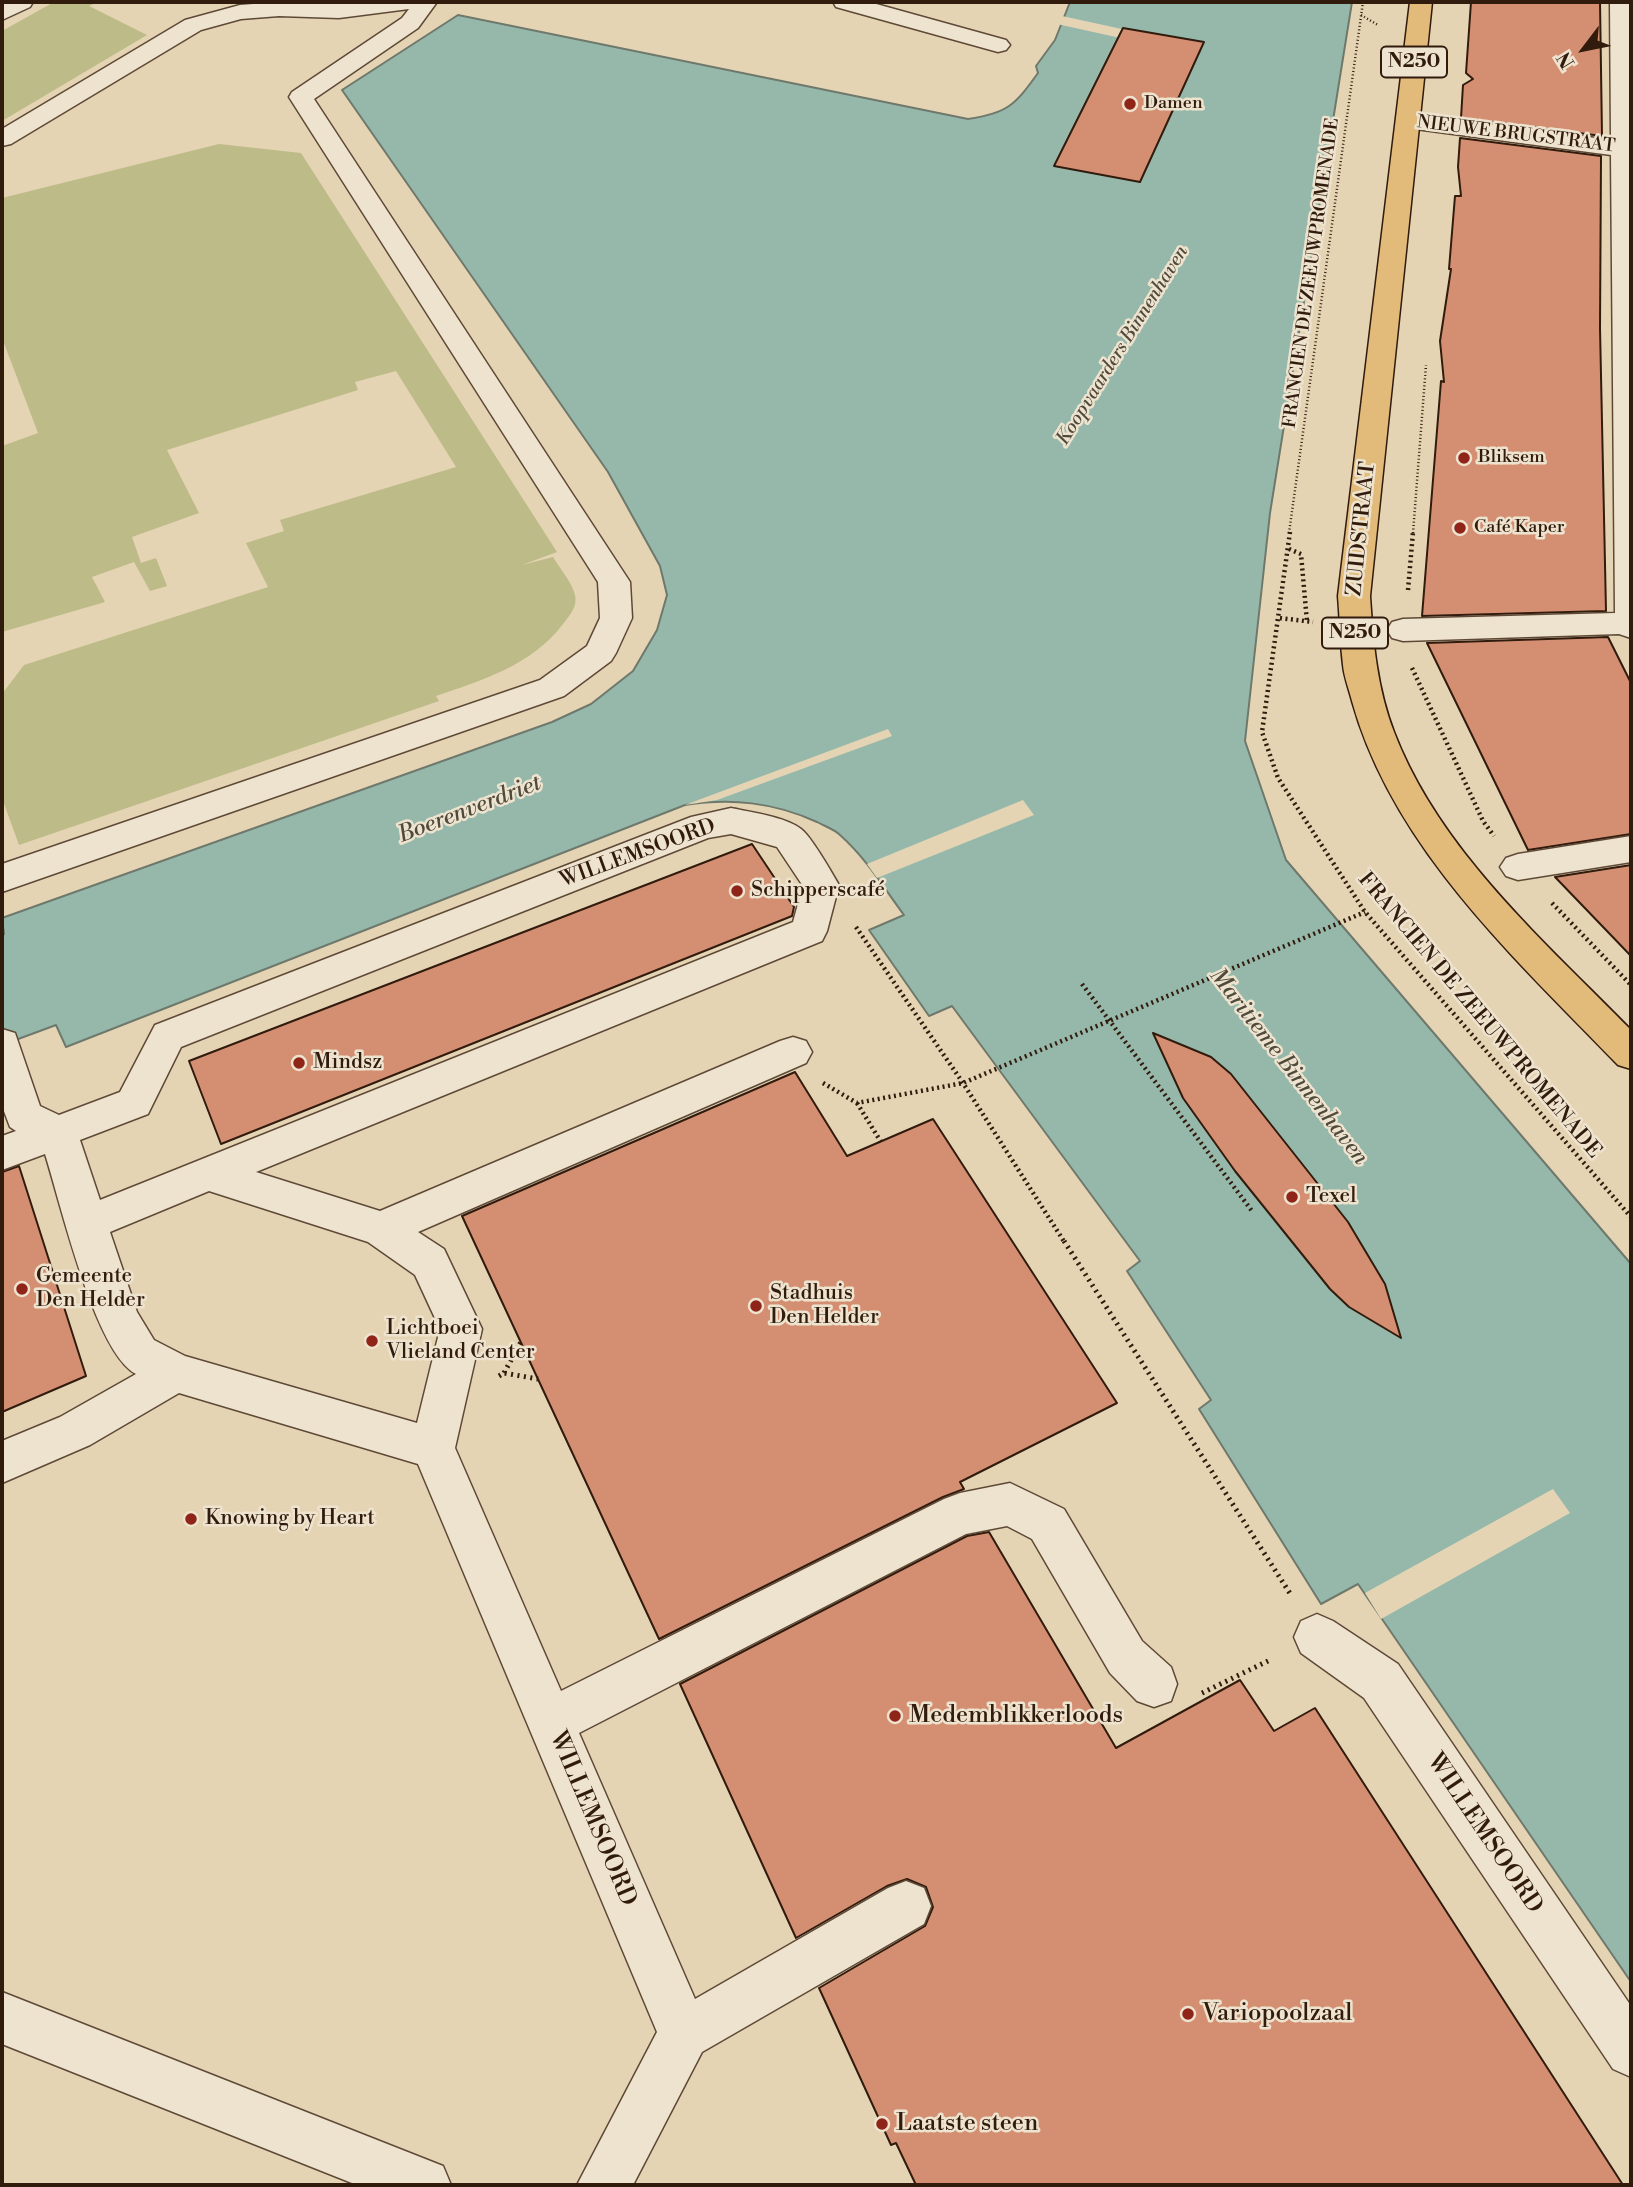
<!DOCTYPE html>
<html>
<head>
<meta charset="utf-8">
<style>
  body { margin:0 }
  #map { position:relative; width:1633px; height:2187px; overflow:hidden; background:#e5d4b4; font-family:"Libre Bodoni",serif }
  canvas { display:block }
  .frame { position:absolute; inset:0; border:4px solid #311b0d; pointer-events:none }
  .north { position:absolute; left:1549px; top:14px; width:70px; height:70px; -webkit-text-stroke:5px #eee3ce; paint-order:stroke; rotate:238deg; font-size:19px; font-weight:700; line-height:28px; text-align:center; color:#311b0d }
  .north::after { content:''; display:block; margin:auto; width:24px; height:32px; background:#311b0d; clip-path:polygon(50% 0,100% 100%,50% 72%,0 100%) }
</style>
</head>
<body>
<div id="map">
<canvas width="1633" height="2187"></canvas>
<div class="frame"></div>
<div class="north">N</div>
</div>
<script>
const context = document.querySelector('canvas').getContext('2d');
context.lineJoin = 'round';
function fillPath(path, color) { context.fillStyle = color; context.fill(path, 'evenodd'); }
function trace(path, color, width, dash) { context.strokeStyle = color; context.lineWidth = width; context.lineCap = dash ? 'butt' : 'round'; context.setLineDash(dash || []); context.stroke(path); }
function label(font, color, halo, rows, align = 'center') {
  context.font = font + ' "Libre Bodoni",serif'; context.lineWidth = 5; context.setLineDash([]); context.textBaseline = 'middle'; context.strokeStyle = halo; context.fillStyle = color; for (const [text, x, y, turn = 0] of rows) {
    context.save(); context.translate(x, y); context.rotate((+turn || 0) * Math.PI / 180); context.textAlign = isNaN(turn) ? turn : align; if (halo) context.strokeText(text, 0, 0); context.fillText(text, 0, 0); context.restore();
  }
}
fillPath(new Path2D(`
  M 54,2 L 98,2 L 89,6 L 147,35 L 2,121 L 2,31 Z
  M 219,144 L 301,153 L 557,552 L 522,565 L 553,557 C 560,569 572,582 575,595 C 578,607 569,616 563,624 C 532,665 483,680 436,696 L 439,701 L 19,845 L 2,798 L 2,694 L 24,665 L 268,587 L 246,543 L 284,531 L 280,520 L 456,467 L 396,371 L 355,382 L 358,390 L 167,450 L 199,513 L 132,537 L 141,563 L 156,558 L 167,586 L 150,591 L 134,562 L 92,577 L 105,602 L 2,632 L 2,446 L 38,433 L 2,338 L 2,198 Z`), '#bdbb87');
const water = new Path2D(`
  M 1070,2 L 1352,2 L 1270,513 L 1245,741 L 1286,860 L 1631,1264 L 1631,1982 L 1358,1584 L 1321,1604 L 1199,1409 L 1211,1400 L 1127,1271 L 1140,1261 L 952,1006 L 929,1016 L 869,930 L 904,915 C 884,888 866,858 840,835 C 834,829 824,826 817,822 C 773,802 731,798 685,805 L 66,1047 L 56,1025 L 2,1045 L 2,936 L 4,934 L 2,918 L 552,722 L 591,704 L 633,671 L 657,630 L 667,595 L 660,566 L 608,472 L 342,90 L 458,15 L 968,119 C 1008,113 1015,105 1038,73 L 1036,66 L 1055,40 Z`);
fillPath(water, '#96b8ab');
trace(water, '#6e796c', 2);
fillPath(new Path2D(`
  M 1062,16 L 1131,31 L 1125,39 L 1057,24 Z
  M 888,729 L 892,736 L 717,800 L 685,805 Z
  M 1023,800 L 1034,815 L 877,878 L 867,864 Z
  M 1553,1489 L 1570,1513 L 1381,1619 L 1365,1593 Z`), '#e5d4b4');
const building = new Path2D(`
  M 1471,2 L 1600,2 L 1602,136 L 1461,118 L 1463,85 L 1473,79 L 1466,73 Z
  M 1123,28 L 1204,42 L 1140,182 L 1054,166 Z
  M 1460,138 L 1601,156 L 1600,328 L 1606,611 L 1422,616 L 1441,381 L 1444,382 L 1440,341 L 1451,269 L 1449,269 L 1455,196 L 1461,196 L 1458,167 Z
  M 1608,637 L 1631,683 L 1631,834 L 1528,850 L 1427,643 Z
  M 752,844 L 794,907 L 792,916 L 221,1144 L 189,1061 Z
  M 1631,865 L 1631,956 L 1555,877 Z
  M 1153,1033 L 1211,1057 L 1231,1074 L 1348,1222 L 1385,1284 L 1401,1338 L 1349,1307 L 1330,1289 L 1235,1171 L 1183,1098 Z
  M 795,1072 L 847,1156 L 933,1119 L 1117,1403 L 960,1482 L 964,1489 L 943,1497 L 659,1639 L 462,1216 Z
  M 19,1166 L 86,1376 L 2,1412 L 2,1172 Z
  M 989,1532 L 1116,1748 L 1240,1680 L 1274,1731 L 1315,1708 L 1623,2185 L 916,2185 L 896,2143 L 891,2145 L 819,1988 L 925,1926 L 933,1907 L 926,1887 L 907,1879 L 887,1886 L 796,1938 L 680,1684 L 967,1536 Z`);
fillPath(building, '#d48f73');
trace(building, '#311b0d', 2);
const minor = new Path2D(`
  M 5,2 L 33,2 L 30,7 L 2,20 L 2,4 Z
  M 279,2 L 437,2 L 418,28 L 314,99 L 630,582 L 632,618 L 616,653 L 611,661 L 564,696 L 2,892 L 2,864 L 540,680 L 587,646 L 600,618 L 598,582 L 289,97 L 292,92 L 402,18 L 409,9 L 339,18 L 279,16 L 241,19 L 201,30 L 11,144 L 2,146 L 2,129 L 185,20 L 240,5 Z
  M 833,2 L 869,2 L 1006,40 L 1010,45 L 1006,50 L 998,52 L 836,7 Z
  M 1610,2 L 1631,2 L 1631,638 L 1619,634 L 1403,641 L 1392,638 L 1387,630 L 1392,622 L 1403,619 L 1615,613 L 1611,155 L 1408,128 L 1399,126 L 1396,121 L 1399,116 L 1408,114 L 1611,140 Z
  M 731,808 C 750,812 786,817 801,829 C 811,836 832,873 839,885 L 827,931 L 822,941 L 256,1172 L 380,1211 L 780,1041 L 793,1037 L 806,1041 L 812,1052 L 806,1063 L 418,1232 L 444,1249 L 482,1329 L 455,1448 L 561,1691 L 944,1499 L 960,1493 L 1010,1483 L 1064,1509 L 1142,1641 L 1171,1667 L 1177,1684 L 1171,1701 L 1154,1707 L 1137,1701 L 1110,1673 L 1032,1539 L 1007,1526 L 966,1534 L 579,1733 L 695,1999 L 888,1888 L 906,1881 L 924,1888 L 931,1906 L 924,1924 L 702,2052 L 633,2185 L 577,2185 L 657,2032 L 418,1464 L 179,1393 L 90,1445 L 2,1483 L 2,1441 L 60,1417 L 136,1374 C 95,1353 60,1201 45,1154 L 2,1170 L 2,1136 L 16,1131 L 10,1127 L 2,1106 L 2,1029 L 15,1033 L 40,1106 L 59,1115 L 120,1092 L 155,1025 L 691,817 ZM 731,834 L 777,847 L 803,886 L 793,922 L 100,1200 L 80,1140 L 148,1114 L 181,1047 L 708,838 ZM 209,1191 L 368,1242 L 415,1275 L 440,1329 L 417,1423 L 185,1356 L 154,1340 L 137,1312 L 110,1232 Z
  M 1631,836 L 1631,862 L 1518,880 L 1506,876 L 1500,867 L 1506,858 L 1518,854 Z
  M 1317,1614 L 1333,1621 L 1398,1664 L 1631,2006 L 1631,2077 L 1613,2069 L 1364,1698 L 1301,1653 L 1294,1637 L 1301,1621 Z
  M 2,1992 L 443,2166 L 451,2185 L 357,2185 L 2,2044 Z`);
const major = new Path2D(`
  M 1410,2 L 1432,2 L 1370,596 C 1373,642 1377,688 1394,732 C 1439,850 1544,941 1631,1030 L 1631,1069 L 1618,1065 C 1515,958 1393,848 1352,701 C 1349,689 1344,677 1343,665 C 1340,642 1340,619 1338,596 Z`);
trace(minor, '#5e4937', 3);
trace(major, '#311b0d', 3);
trace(new Path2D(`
  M 1361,15 L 1378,25
  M 1289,533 L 1363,2
  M 1413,533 L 1426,365`), '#311b0d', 2.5, [1, 2.5]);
trace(new Path2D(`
  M 1290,532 L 1262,732 L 1278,778 L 1365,912 L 1631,1217
  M 1289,549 L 1301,554 L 1307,622
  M 1408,590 L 1413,532
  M 1280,618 L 1313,622
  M 1412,668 L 1483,821 L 1494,836
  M 1552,903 L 1631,985
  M 856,927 L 963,1083 L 1065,1243
  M 1082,984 L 1252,1211
  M 823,1083 L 857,1103 L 963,1083 L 1365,912
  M 857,1103 L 881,1142`), '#311b0d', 4.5, [2, 3.5]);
trace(new Path2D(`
  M 1064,1241 L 1291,1595
  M 504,1373 L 521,1342
  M 499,1376 L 504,1373 L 538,1379
  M 1202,1693 L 1272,1659`), '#311b0d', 5, [2, 4.5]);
fillPath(minor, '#eee3ce');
fillPath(major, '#e2ba7a');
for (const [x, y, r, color] of [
  [1130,104,7,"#8f2418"],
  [1464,458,7,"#8f2418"],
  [1460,528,7,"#8f2418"],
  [737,891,7,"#8f2418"],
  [299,1063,7,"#8f2418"],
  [1292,1197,7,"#8f2418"],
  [22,1289,7,"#8f2418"],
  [756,1306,7,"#8f2418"],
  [372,1341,7,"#8f2418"],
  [191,1519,7,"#8f2418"],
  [895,1716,7,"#8f2418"],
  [1188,2014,7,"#8f2418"],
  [882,2124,7,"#8f2418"]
]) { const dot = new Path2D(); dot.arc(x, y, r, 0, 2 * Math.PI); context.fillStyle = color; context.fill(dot); trace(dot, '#eee3ce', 2.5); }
label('18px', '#311b0d', '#eee3ce', [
  ["Damen",1144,104],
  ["Bliksem",1478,458],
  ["Café Kaper",1474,528]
], 'left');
label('18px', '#311b0d', '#eee3ce', [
  ["NIEUWE BRUGSTRAAT",1516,135,7],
  ["FRANCIEN DE ZEEUWPROMENADE",1312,273,-82]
]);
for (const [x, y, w] of [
  [1414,62,66],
  [1355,633,66]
]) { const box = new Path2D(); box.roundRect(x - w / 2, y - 15.5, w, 31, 5); context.fillStyle = '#eee3ce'; context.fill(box); trace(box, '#311b0d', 2); }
label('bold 19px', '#311b0d', null, [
  ["N250",1414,62],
  ["N250",1355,633]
]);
label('italic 19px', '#4f4a3c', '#eee3ce', [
  ["Koopvaarders Binnenhaven",1123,346,-58]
]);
label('21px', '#311b0d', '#eee3ce', [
  ["ZUIDSTRAAT",1362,529,-84],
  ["WILLEMSOORD",638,854,-20],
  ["FRANCIEN DE ZEEUWPROMENADE",1479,1016,50]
]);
label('21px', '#311b0d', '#eee3ce', [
  ["Schipperscafé",751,891],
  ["Mindsz",313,1063],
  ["Texel",1306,1197],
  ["Gemeente",36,1277],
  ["Den Helder",36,1301],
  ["Stadhuis",770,1294],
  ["Den Helder",770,1318],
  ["Lichtboei",386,1329],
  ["Vlieland Center",386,1353],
  ["Knowing by Heart",205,1519]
], 'left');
label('italic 23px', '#4f4a3c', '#eee3ce', [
  ["Boerenverdriet",470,810,-21],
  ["Maritieme Binnenhaven",1288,1067,52]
]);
label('24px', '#311b0d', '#eee3ce', [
  ["Medemblikkerloods",909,1716],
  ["Variopoolzaal",1202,2014],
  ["Laatste steen",896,2124]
], 'left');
label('24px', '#311b0d', '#eee3ce', [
  ["WILLEMSOORD",592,1819,67],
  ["WILLEMSOORD",1484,1834,56]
]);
</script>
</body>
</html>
